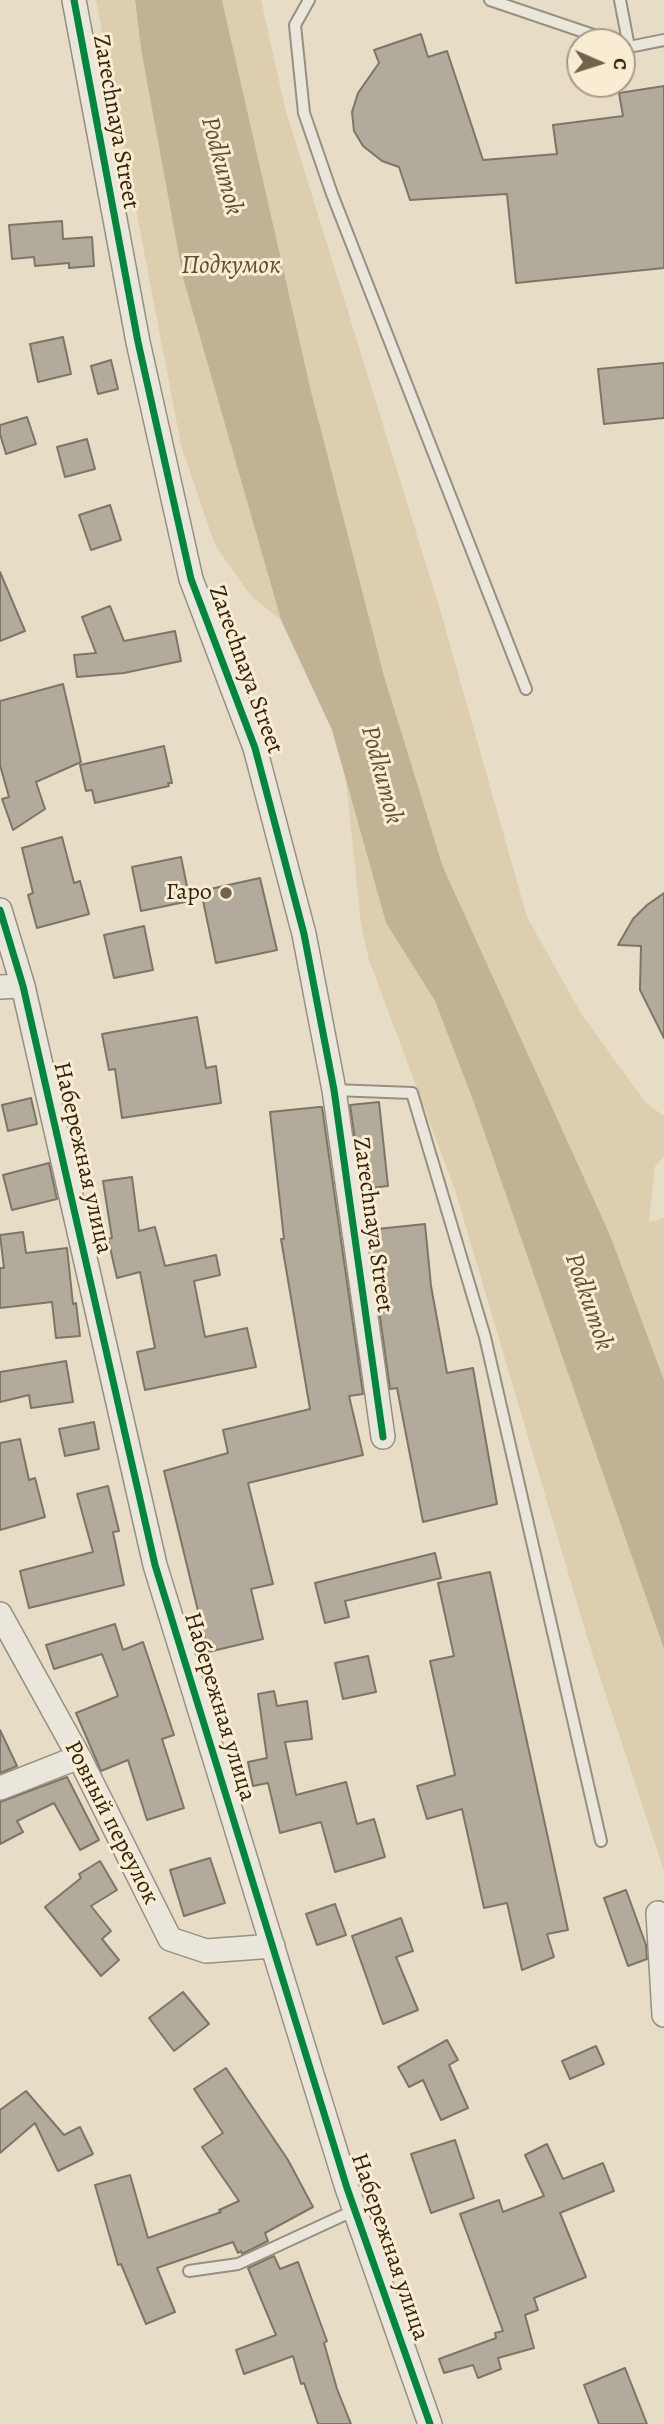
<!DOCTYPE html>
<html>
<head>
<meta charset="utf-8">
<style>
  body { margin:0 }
  #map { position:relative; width:664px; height:2424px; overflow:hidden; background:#e7ddc7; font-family:Alegreya,serif }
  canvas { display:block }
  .north { position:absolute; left:566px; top:28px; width:70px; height:70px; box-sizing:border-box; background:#f8ecd2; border:2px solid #a99b83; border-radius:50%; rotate:93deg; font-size:19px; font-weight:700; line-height:28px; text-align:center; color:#33220c }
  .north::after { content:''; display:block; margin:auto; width:24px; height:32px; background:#72634d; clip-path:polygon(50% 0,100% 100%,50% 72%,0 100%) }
</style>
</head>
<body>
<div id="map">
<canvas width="664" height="2424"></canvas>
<div class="north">С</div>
</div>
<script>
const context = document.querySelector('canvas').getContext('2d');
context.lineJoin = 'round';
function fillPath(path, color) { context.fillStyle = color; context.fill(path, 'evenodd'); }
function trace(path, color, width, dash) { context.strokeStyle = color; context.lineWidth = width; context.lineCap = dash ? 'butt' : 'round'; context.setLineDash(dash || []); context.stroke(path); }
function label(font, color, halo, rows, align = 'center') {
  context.font = font + ' Alegreya,serif'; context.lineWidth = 6; context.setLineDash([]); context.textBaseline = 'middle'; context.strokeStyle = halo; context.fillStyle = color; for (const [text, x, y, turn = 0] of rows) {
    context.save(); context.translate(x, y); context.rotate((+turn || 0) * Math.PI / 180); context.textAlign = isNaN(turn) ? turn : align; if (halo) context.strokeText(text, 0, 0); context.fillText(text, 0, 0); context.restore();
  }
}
fillPath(new Path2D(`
  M 96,0 L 135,0 L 141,49 L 183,278 L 281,620 L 251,596 L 215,545 L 181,445 Z
  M 222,0 L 261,0 L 285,108 L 439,606 L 527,917 L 582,1015 L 646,1103 L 664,1116 L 664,1156 L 655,1166 L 649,1222 L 664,1218 L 664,1380 L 610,1235 L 443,867 L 384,676 L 311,391 Z
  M 346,781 L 386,923 L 435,1001 L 474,1103 L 664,1649 L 664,1871 L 588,1640 L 455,1190 L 369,960 L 361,924 Z`), '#dcceaf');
fillPath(new Path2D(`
  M 135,0 L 222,0 L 311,391 L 384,676 L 443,867 L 610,1235 L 664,1380 L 664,1649 L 474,1103 L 435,1001 L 386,923 L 332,730 L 281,620 L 183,278 L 141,49 Z`), '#c2b295');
const building = new Path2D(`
  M 421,34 L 428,57 L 447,51 L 483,160 L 557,154 L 553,125 L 623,116 L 619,93 L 664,86 L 664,268 L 516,283 L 507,194 L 410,200 L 399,167 L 382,161 L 363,146 L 354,131 L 352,112 L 358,93 L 379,63 L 374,50 Z
  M 62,221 L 63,239 L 92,237 L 94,266 L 69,268 L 69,263 L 35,266 L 34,257 L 12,259 L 9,225 Z
  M 63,337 L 71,374 L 38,382 L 30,344 Z
  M 111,360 L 118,389 L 98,394 L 91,366 Z
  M 664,363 L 664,418 L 604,424 L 598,369 Z
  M 27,417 L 36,444 L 6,454 L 0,434 L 0,425 Z
  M 87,439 L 95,469 L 65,477 L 57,447 Z
  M 110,505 L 121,540 L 91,550 L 79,515 Z
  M 0,572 L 25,631 L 0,641 Z
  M 110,606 L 124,641 L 175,631 L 181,661 L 124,673 L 77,677 L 74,655 L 96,653 L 82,617 Z
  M 63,684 L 81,762 L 36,782 L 45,809 L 13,830 L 2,799 L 9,797 L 0,765 L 0,701 Z
  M 164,746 L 172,783 L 168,783 L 169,786 L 95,803 L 92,790 L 86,791 L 80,765 Z
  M 62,837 L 74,883 L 80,881 L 89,914 L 37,928 L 28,895 L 33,893 L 22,848 Z
  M 181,857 L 190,901 L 141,911 L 132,867 Z
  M 260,878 L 277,950 L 216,963 L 201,891 Z
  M 664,893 L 664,1038 L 640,990 L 641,946 L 618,945 L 633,919 L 647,905 Z
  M 144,926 L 153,970 L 114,978 L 104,935 Z
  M 197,1017 L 206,1068 L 216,1066 L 221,1103 L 122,1118 L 115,1069 L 109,1070 L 102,1034 Z
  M 31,1098 L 37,1124 L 8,1131 L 2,1105 Z
  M 379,1102 L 388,1186 L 362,1189 L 350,1105 Z
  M 319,1107 L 322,1107 L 363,1394 L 349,1396 L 363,1455 L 248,1483 L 273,1584 L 251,1589 L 263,1639 L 208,1652 L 164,1471 L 228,1453 L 223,1430 L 310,1409 L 281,1239 L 284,1239 L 270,1112 Z
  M 49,1163 L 57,1199 L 12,1210 L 3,1175 Z
  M 132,1177 L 139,1231 L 155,1227 L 165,1266 L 216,1255 L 220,1275 L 194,1281 L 205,1337 L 247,1328 L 256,1367 L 145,1390 L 137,1352 L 155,1348 L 140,1272 L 117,1278 L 108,1239 L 112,1238 L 103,1181 Z
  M 425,1224 L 431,1286 L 447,1373 L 473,1368 L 497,1504 L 423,1522 L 397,1388 L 390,1389 L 368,1230 Z
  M 23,1232 L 26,1253 L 67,1248 L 73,1304 L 76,1303 L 80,1336 L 56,1338 L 52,1302 L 0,1308 L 0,1268 L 4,1268 L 0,1235 Z
  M 66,1361 L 73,1402 L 31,1408 L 29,1395 L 0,1402 L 0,1372 Z
  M 94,1422 L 99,1449 L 65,1456 L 59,1429 Z
  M 20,1439 L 29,1480 L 35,1478 L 45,1517 L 0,1530 L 0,1443 Z
  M 108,1486 L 119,1531 L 113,1532 L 124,1585 L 29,1608 L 20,1571 L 93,1552 L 77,1494 Z
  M 435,1553 L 441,1578 L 345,1601 L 349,1617 L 325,1623 L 315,1583 Z
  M 490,1572 L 568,1930 L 547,1934 L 554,1957 L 522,1970 L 507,1903 L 484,1908 L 462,1809 L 427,1819 L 417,1786 L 455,1775 L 430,1661 L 454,1656 L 438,1583 Z
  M 115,1624 L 123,1650 L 143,1642 L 174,1735 L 162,1739 L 184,1808 L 147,1820 L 128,1760 L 101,1771 L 76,1713 L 118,1696 L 102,1654 L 54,1669 L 46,1645 Z
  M 368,1656 L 376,1692 L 343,1699 L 335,1663 Z
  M 274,1691 L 277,1706 L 307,1701 L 312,1739 L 285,1742 L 296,1795 L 346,1782 L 357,1824 L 374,1819 L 385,1857 L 335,1872 L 321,1822 L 280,1833 L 268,1783 L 253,1786 L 248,1762 L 267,1758 L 258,1694 Z
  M 0,1730 L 17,1766 L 0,1773 Z
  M 67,1777 L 99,1840 L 80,1850 L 54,1803 L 17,1821 L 23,1832 L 0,1844 L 0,1802 Z
  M 210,1858 L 225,1903 L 184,1916 L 170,1870 Z
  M 100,1861 L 117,1890 L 91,1906 L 111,1931 L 102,1939 L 119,1960 L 101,1976 L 45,1907 L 81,1878 L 79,1874 Z
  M 626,1890 L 646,1945 L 647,1959 L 628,1966 L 604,1898 Z
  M 335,1904 L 346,1935 L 317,1945 L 306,1914 Z
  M 401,1918 L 413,1951 L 396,1957 L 418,2010 L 383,2024 L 352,1936 Z
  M 183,1992 L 209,2024 L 174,2051 L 149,2018 Z
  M 447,2040 L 458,2060 L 449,2065 L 468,2108 L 441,2120 L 423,2080 L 409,2087 L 398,2067 Z
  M 596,2046 L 604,2064 L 570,2079 L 562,2061 Z
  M 226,2068 L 288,2160 L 313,2207 L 265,2233 L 268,2241 L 242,2254 L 241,2251 L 238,2253 L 233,2242 L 157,2268 L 175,2312 L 146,2324 L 121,2264 L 118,2265 L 95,2185 L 130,2175 L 148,2238 L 221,2212 L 219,2210 L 239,2201 L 202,2147 L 223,2133 L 194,2089 Z
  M 26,2091 L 64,2135 L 80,2127 L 93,2154 L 58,2171 L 35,2123 L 0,2153 L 0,2110 Z
  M 455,2140 L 474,2198 L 431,2213 L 411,2154 Z
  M 547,2144 L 563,2179 L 603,2163 L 614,2191 L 560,2213 L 586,2277 L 534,2298 L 538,2310 L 525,2315 L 534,2348 L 498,2358 L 501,2369 L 478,2378 L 473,2365 L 444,2373 L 439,2359 L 496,2338 L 495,2333 L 503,2331 L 460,2214 L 499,2200 L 503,2212 L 544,2196 L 525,2155 Z
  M 274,2256 L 280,2269 L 298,2262 L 327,2341 L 324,2343 L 337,2389 L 351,2424 L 318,2424 L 304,2383 L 301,2384 L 293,2356 L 244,2374 L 236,2350 L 276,2335 L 248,2268 Z
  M 625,2368 L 647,2424 L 599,2424 L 584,2385 Z`);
fillPath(building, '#b2aa9a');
trace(building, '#7d7567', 2);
const service = new Path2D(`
  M 309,0 L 295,25 L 304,113 L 332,194 L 526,689
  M 490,0 L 614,42
  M 620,0 L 629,47 L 664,40
  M 334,1090 L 412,1093 L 485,1337 L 601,1841
  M 189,2271 L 238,2264 L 355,2210`);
const minor = new Path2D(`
  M 74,0 L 138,342 L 191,579 L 255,748 L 304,934 L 334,1090 L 383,1437
  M 0,910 L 23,986 L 155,1565 L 347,2188 L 430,2424
  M 0,987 L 23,986
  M 0,1614 L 79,1757 L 170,1939 L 206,1951 L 273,1946
  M 0,1788 L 79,1757
  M 658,1913 L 664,2015`);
trace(service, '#978f80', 14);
trace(minor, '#978f80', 26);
trace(service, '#ebe6db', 10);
trace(minor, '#ebe6db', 23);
trace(new Path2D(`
  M 74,0 L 138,342 L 191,579 L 255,748 L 304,934 L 334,1090 L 383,1437
  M 0,910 L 23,986 L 155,1565 L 347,2188 L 430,2424`), '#00873e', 7);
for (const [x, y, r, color] of [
  [226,893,7,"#72634d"]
]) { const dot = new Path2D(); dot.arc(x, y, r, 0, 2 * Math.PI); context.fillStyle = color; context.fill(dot); trace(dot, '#f8ecd2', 2.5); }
label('24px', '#33220c', '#f8ecd2', [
  ["Zarechnaya Street",115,122,80],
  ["Zarechnaya Street",245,670,70],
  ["Набережная улица",82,1158,77],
  ["Zarechnaya Street",372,1225,82],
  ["Набережная улица",219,1707,73],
  ["Ровный переулок",111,1823,63],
  ["Набережная улица",389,2247,71]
]);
label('24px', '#33220c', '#f8ecd2', [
  ["Гаро",212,893]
], 'right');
label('italic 26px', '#5f4e34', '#f8ecd2', [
  ["Podkumok",221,166,75],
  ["Подкумок",231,267],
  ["Podkumok",381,775,75],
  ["Podkumok",588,1302,71]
]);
</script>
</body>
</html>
